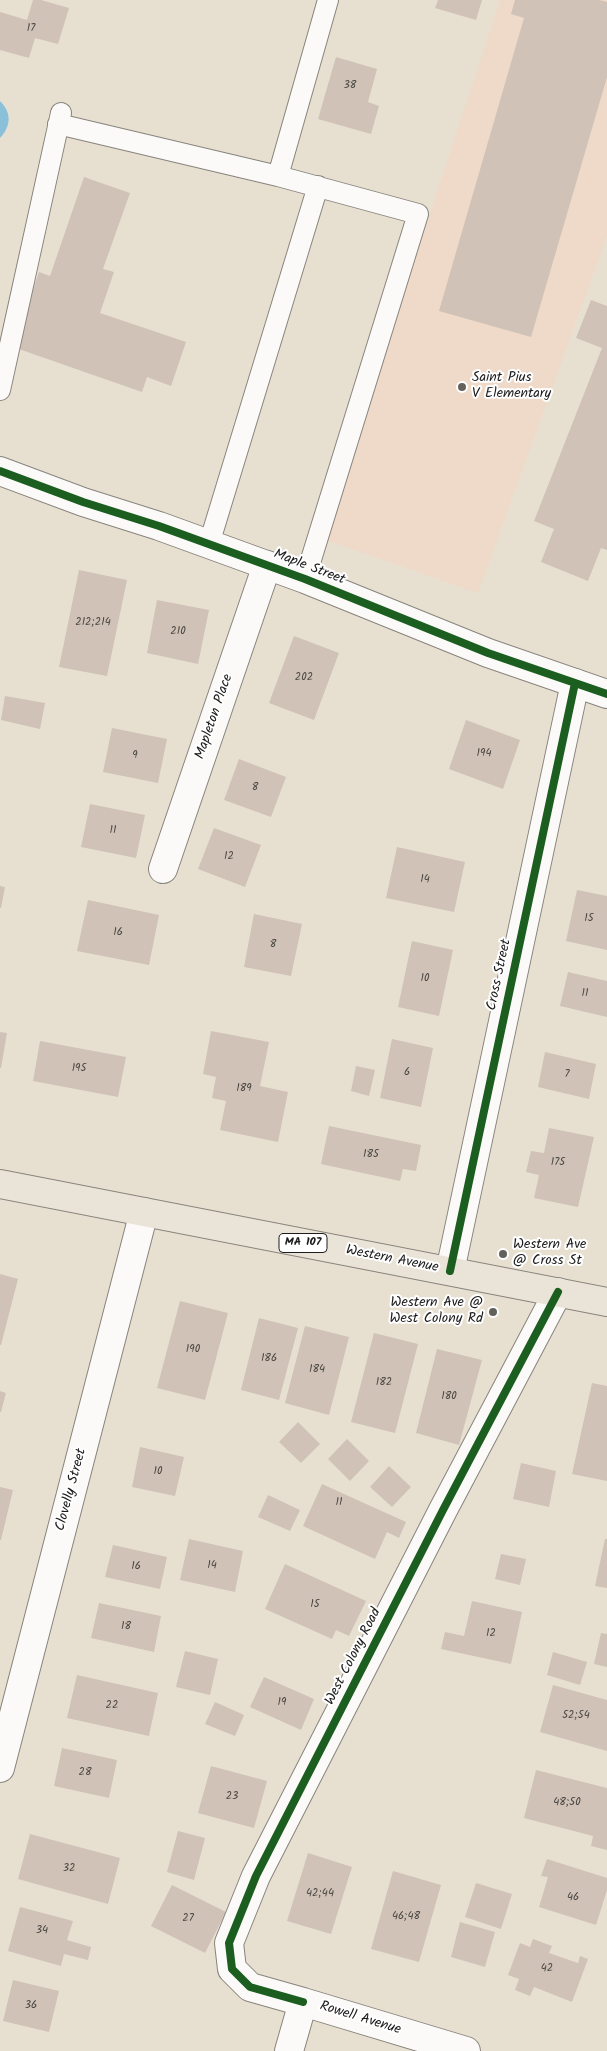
<!DOCTYPE html>
<html>
<head>
<meta charset="utf-8">
<style>
  body { margin:0 }
  canvas { display:block; background:#e7e0d1 }
</style>
</head>
<body>
<canvas width="607" height="2051"></canvas>
<script>
const context = document.querySelector('canvas').getContext('2d');
context.lineJoin = 'round';
function fillPath(path, color) { context.fillStyle = color; context.fill(path, 'evenodd'); }
function trace(path, color, width, dash) { context.strokeStyle = color; context.lineWidth = width; context.lineCap = dash ? 'butt' : 'round'; context.setLineDash(dash || []); context.stroke(path); }
function label(font, color, halo, rows, align = 'center') {
  context.font = font + ' Kalam,sans-serif'; context.lineWidth = 4; context.setLineDash([]); context.textBaseline = 'middle'; context.strokeStyle = halo; context.fillStyle = color; for (const [text, x, y, turn = 0] of rows) {
    context.save(); context.translate(x, y); context.rotate((+turn || 0) * Math.PI / 180); context.textAlign = isNaN(turn) ? turn : align; if (halo) context.strokeText(text, 0, 0); context.fillText(text, 0, 0); context.restore();
  }
}
fillPath(new Path2D(`
  M 500,0 L 607,0 L 607,236 L 478,593 L 323,539 Z`), '#efd9c8');
fillPath(new Path2D(`
  M 0,101 C 12,113 11,126 0,138 Z`), '#8ac0d9');
fillPath(new Path2D(`
  M 33,0 L 41,0 L 69,8 L 58,44 L 35,38 L 29,58 L 0,50 L 0,12 L 27,20 Z
  M 438,0 L 482,0 L 476,20 L 435,8 Z
  M 515,0 L 599,0 L 607,2 L 607,77 L 531,337 L 439,311 L 524,18 L 511,14 Z
  M 336,57 L 377,69 L 368,102 L 379,106 L 371,134 L 318,119 Z
  M 84,177 L 130,193 L 103,269 L 114,272 L 100,313 L 186,342 L 171,386 L 147,377 L 142,392 L 13,347 L 39,272 L 50,276 Z
  M 591,300 L 607,306 L 607,550 L 601,548 L 588,581 L 541,562 L 554,529 L 534,521 L 602,348 L 576,338 Z
  M 79,570 L 127,580 L 107,676 L 59,667 Z
  M 157,600 L 209,610 L 198,664 L 147,653 Z
  M 294,636 L 339,653 L 314,720 L 269,703 Z
  M 5,696 L 45,703 L 40,729 L 1,720 Z
  M 466,720 L 520,740 L 503,789 L 449,769 Z
  M 112,728 L 167,739 L 158,783 L 103,772 Z
  M 239,759 L 286,777 L 271,817 L 224,800 Z
  M 90,804 L 145,815 L 136,858 L 81,847 Z
  M 214,828 L 261,845 L 245,887 L 198,869 Z
  M 397,847 L 465,862 L 454,912 L 386,898 Z
  M 0,886 L 5,887 L 1,908 L 0,908 Z
  M 577,890 L 607,896 L 607,950 L 566,941 Z
  M 88,900 L 159,915 L 149,965 L 77,951 Z
  M 254,914 L 302,924 L 291,976 L 244,967 Z
  M 412,941 L 453,950 L 439,1016 L 398,1007 Z
  M 568,972 L 607,981 L 607,1017 L 560,1006 Z
  M 211,1031 L 269,1042 L 260,1086 L 288,1092 L 278,1142 L 220,1130 L 226,1101 L 212,1098 L 216,1077 L 203,1074 Z
  M 0,1032 L 7,1033 L 1,1068 L 0,1068 Z
  M 392,1039 L 433,1048 L 421,1107 L 380,1098 Z
  M 40,1041 L 126,1057 L 118,1097 L 33,1081 Z
  M 545,1052 L 596,1064 L 589,1099 L 538,1087 Z
  M 356,1066 L 375,1070 L 369,1096 L 351,1091 Z
  M 329,1126 L 421,1145 L 416,1171 L 403,1169 L 400,1181 L 321,1164 Z
  M 549,1128 L 594,1137 L 578,1207 L 534,1198 L 539,1175 L 526,1172 L 531,1151 L 544,1153 Z
  M 0,1274 L 18,1279 L 1,1345 L 0,1345 Z
  M 180,1301 L 228,1313 L 205,1400 L 157,1388 Z
  M 259,1318 L 298,1328 L 279,1400 L 241,1390 Z
  M 305,1326 L 349,1337 L 329,1415 L 285,1403 Z
  M 374,1333 L 418,1344 L 395,1433 L 351,1422 Z
  M 437,1349 L 482,1360 L 459,1445 L 416,1433 Z
  M 592,1383 L 607,1386 L 607,1481 L 572,1474 Z
  M 0,1391 L 6,1393 L 1,1412 L 0,1412 Z
  M 298,1422 L 320,1444 L 301,1463 L 279,1442 Z
  M 347,1439 L 369,1461 L 350,1481 L 328,1459 Z
  M 140,1447 L 184,1457 L 175,1496 L 132,1487 Z
  M 521,1463 L 556,1471 L 549,1507 L 513,1499 Z
  M 389,1466 L 411,1487 L 392,1507 L 370,1487 Z
  M 322,1484 L 406,1522 L 399,1538 L 387,1532 L 375,1559 L 303,1526 Z
  M 0,1487 L 13,1490 L 1,1540 L 0,1540 Z
  M 268,1495 L 300,1510 L 290,1531 L 258,1517 Z
  M 189,1539 L 243,1551 L 235,1592 L 180,1580 Z
  M 605,1539 L 607,1539 L 607,1588 L 595,1586 Z
  M 113,1545 L 167,1557 L 160,1589 L 105,1577 Z
  M 501,1554 L 526,1559 L 520,1585 L 495,1579 Z
  M 285,1564 L 366,1601 L 349,1636 L 336,1630 L 332,1639 L 265,1609 Z
  M 472,1601 L 522,1612 L 511,1664 L 441,1649 L 445,1632 L 464,1636 Z
  M 99,1603 L 161,1616 L 154,1652 L 91,1638 Z
  M 601,1633 L 607,1634 L 607,1667 L 594,1664 Z
  M 185,1651 L 218,1659 L 210,1695 L 176,1687 Z
  M 553,1652 L 587,1662 L 580,1685 L 547,1675 Z
  M 77,1675 L 158,1693 L 149,1736 L 67,1718 Z
  M 264,1677 L 314,1699 L 301,1730 L 250,1707 Z
  M 553,1685 L 607,1700 L 607,1751 L 540,1732 Z
  M 215,1702 L 244,1715 L 235,1736 L 205,1724 Z
  M 62,1748 L 117,1760 L 109,1798 L 54,1786 Z
  M 211,1766 L 267,1781 L 254,1828 L 198,1813 Z
  M 536,1770 L 607,1788 L 607,1850 L 591,1846 L 593,1836 L 524,1818 Z
  M 178,1831 L 205,1838 L 194,1880 L 167,1872 Z
  M 30,1834 L 120,1858 L 108,1904 L 18,1879 Z
  M 308,1853 L 352,1867 L 331,1934 L 287,1921 Z
  M 547,1859 L 607,1878 L 607,1890 L 596,1925 L 539,1907 L 548,1877 L 541,1876 Z
  M 393,1871 L 441,1885 L 419,1962 L 371,1949 Z
  M 476,1883 L 512,1894 L 501,1929 L 465,1917 Z
  M 172,1885 L 226,1912 L 205,1953 L 151,1926 Z
  M 20,1907 L 73,1921 L 67,1940 L 91,1947 L 88,1960 L 64,1954 L 61,1966 L 8,1951 Z
  M 460,1922 L 495,1932 L 485,1967 L 451,1957 Z
  M 533,1939 L 552,1946 L 549,1953 L 578,1963 L 580,1956 L 588,1959 L 572,2002 L 534,1987 L 530,1996 L 515,1990 L 519,1979 L 508,1975 L 520,1943 L 530,1947 Z
  M 13,1980 L 59,1991 L 49,2032 L 3,2021 Z`), '#d0c2b6');
const service = new Path2D(`
  M 58,124 L 278,176 L 418,214 L 305,579
  M 278,176 L 328,0
  M 0,390 L 61,113
  M 209,544 L 318,186`);
const minor = new Path2D(`
  M 163,869 L 267,565
  M 450,1271 L 575,683
  M 0,1768 L 144,1212
  M 303,2002 L 250,1987 L 232,1969 L 229,1943 L 256,1876 L 443,1510 L 558,1292
  M 289,2051 L 303,2002 L 466,2051`);
const tertiary = new Path2D(`
  M 0,471 L 83,502 L 159,526 L 305,579 L 488,653 L 607,694`);
const primary = new Path2D(`
  M 0,1184 L 607,1302`);
trace(service, '#88847d', 22);
trace(minor, '#88847d', 30);
trace(tertiary, '#88847d', 30);
trace(primary, '#88847d', 30);
trace(service, '#fbfaf8', 20);
trace(minor, '#fbfaf8', 28);
trace(tertiary, '#fbfaf8', 28);
trace(primary, '#eae3d7', 28);
trace(new Path2D(`
  M 0,471 L 83,502 L 159,526 L 305,579 L 488,653 L 607,694
  M 450,1271 L 575,683
  M 303,2002 L 250,1987 L 232,1969 L 229,1943 L 256,1876 L 443,1510 L 558,1292`), '#1b5e20', 8);
for (const [x, y, r, color] of [
  [462,387,5,"#63615b"],
  [503,1254,5,"#63615b"],
  [493,1312,5,"#63615b"]
]) { const dot = new Path2D(); dot.arc(x, y, r, 0, 2 * Math.PI); context.fillStyle = color; context.fill(dot); trace(dot, '#fff', 2); }
label('11px', '#494642', null, [
  ["17",31,29],
  ["38",350,86],
  ["212;214",93,623],
  ["210",178,632],
  ["202",304,678],
  ["194",484,754],
  ["9",135,756],
  ["8",255,788],
  ["11",113,831],
  ["12",229,857],
  ["14",425,880],
  ["15",589,919],
  ["16",118,933],
  ["8",273,945],
  ["10",425,979],
  ["11",585,994],
  ["195",79,1069],
  ["6",407,1073],
  ["7",567,1075],
  ["189",244,1089],
  ["185",371,1155],
  ["175",558,1163],
  ["190",193,1350],
  ["186",269,1359],
  ["184",317,1370],
  ["182",384,1383],
  ["180",449,1397],
  ["10",158,1472],
  ["11",339,1503],
  ["14",212,1566],
  ["16",136,1567],
  ["15",315,1605],
  ["18",126,1627],
  ["12",491,1634],
  ["19",282,1703],
  ["22",112,1706],
  ["52;54",576,1716],
  ["28",85,1773],
  ["23",232,1797],
  ["48;50",567,1803],
  ["32",69,1869],
  ["42;44",320,1894],
  ["46",573,1898],
  ["46;48",406,1917],
  ["27",188,1919],
  ["34",42,1931],
  ["42",547,1969],
  ["36",31,2006]
]);
for (const [x, y, w] of [
  [303,1243,48]
]) { const box = new Path2D(); box.roundRect(x - w / 2, y - 9.5, w, 19, 4); context.fillStyle = '#fff'; context.fill(box); trace(box, '#1c1c1c', 1); }
label('bold 12px', '#1c1c1c', null, [
  ["MA 107",303,1243]
]);
label('14px', '#1c1c1c', '#fff', [
  ["Saint Pius",472,379],
  ["V Elementary",472,395],
  ["Western Ave",513,1246],
  ["@ Cross St",513,1262],
  ["Western Ave @",483,1304,"right"],
  ["West Colony Rd",483,1320,"right"]
], 'left');
label('14px', '#1c1c1c', '#fff', [
  ["Maple Street",309,568,21],
  ["Mapleton Place",215,717,-71],
  ["Cross Street",500,975,-78],
  ["Western Avenue",392,1260,11],
  ["Clovelly Street",72,1490,-75],
  ["West Colony Road",354,1657,-63],
  ["Rowell Avenue",360,2019,17]
]);
</script>
</body>
</html>
